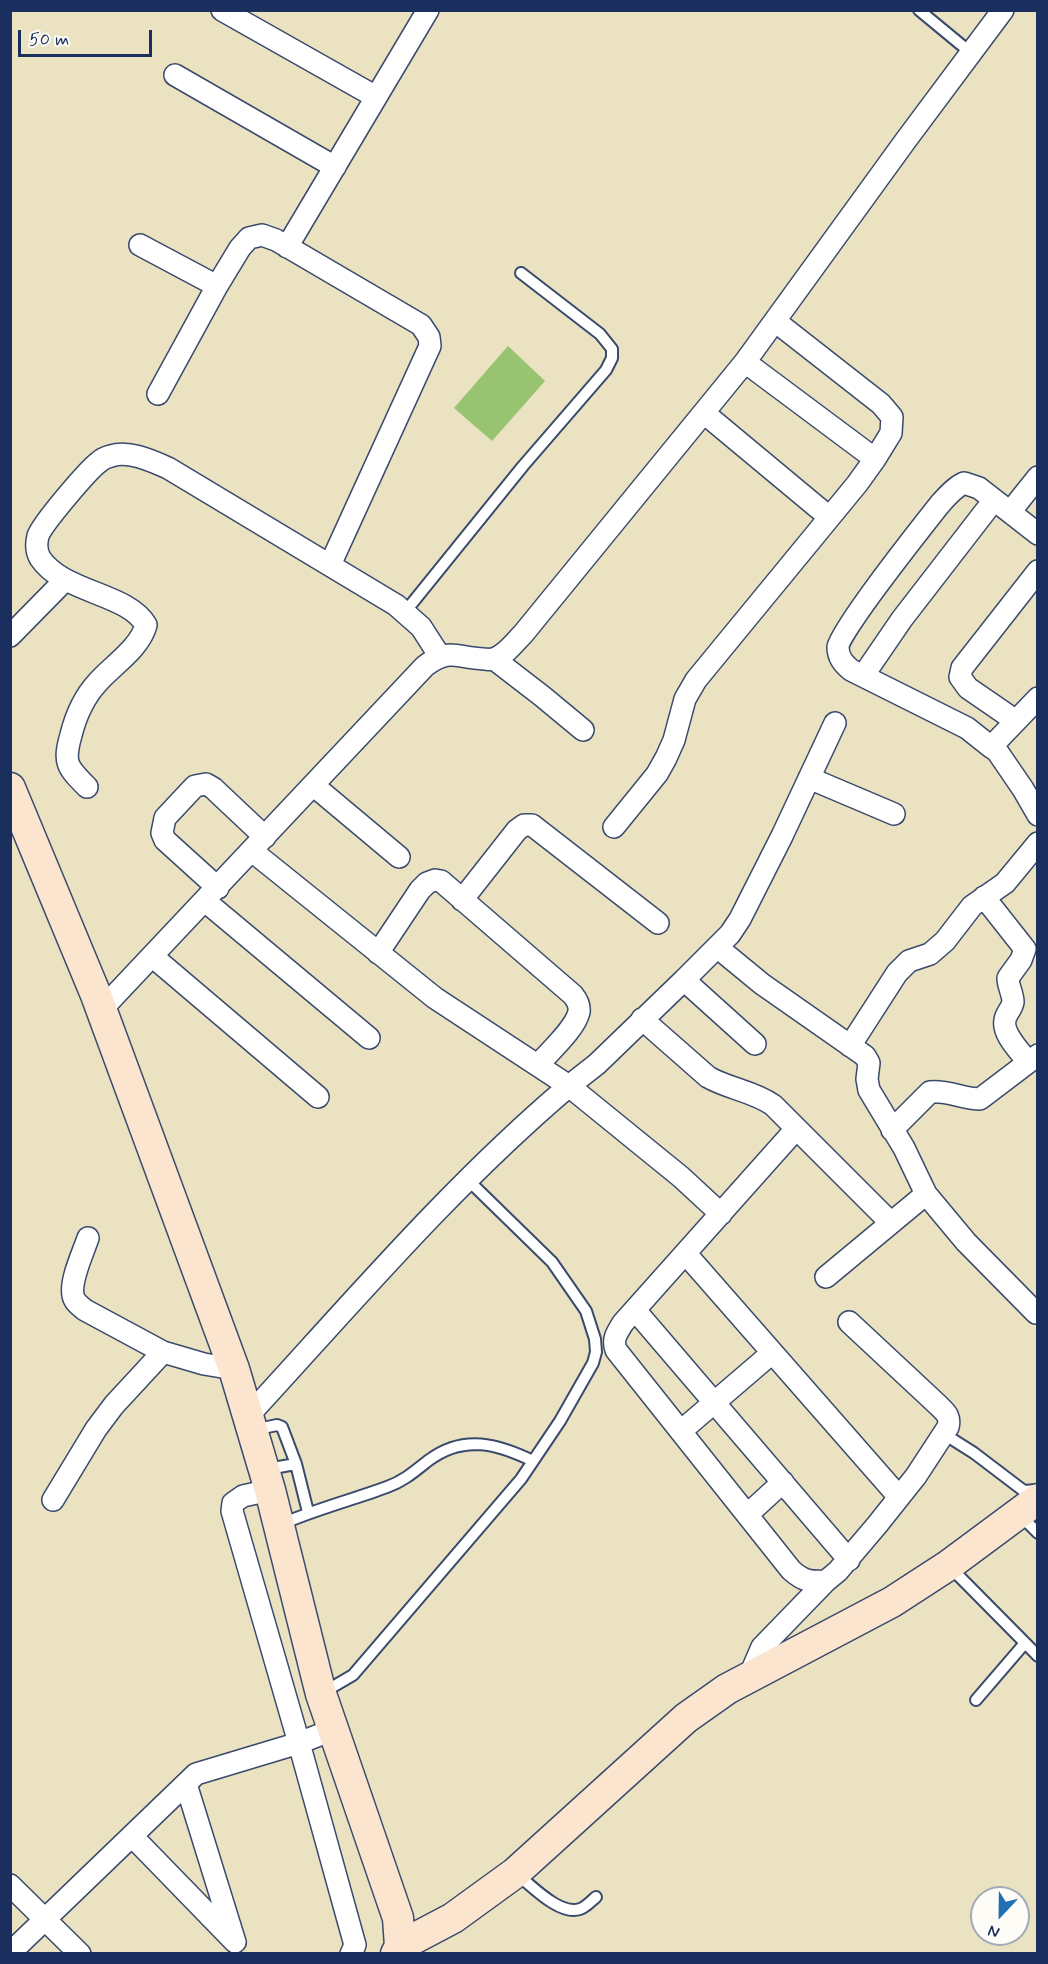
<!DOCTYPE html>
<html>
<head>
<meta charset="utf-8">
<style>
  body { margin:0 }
  #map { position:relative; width:1048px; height:1964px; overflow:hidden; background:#eae2c1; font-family:Mynerve,sans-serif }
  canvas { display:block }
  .frame { position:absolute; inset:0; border:12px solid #1b2f5e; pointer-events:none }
  .north { position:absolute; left:970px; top:1886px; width:60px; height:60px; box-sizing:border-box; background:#fdfcf7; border:2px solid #a3aaba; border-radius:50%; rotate:202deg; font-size:16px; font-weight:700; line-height:24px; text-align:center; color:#1b2f5e }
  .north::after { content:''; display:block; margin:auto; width:21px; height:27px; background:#1f6fb2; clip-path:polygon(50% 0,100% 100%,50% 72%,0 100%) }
  .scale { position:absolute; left:18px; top:30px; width:134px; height:27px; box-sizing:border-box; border:3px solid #1b2f5e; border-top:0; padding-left:8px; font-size:18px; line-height:21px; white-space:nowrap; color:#1b2f5e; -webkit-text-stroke:4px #fdfcf7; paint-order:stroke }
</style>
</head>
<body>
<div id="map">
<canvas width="1048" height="1964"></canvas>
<div class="frame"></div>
<div class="north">N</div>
<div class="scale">50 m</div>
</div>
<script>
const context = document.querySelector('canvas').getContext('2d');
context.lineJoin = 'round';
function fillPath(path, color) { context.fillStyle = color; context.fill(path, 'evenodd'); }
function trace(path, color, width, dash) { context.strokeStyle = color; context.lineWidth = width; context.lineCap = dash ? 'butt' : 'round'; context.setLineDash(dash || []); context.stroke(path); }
fillPath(new Path2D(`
  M 508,346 L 545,381 L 492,441 L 454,408 Z`), '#98c370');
const lane = new Path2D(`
  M 919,10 L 971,53
  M 405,612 L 523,466 L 606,370 L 612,358 L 612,349 L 600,334 L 521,273
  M 253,1430 L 277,1425 L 282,1427 L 296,1464 L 308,1512
  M 944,1434 L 974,1453 L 1024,1491 L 1036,1490
  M 267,1469 L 296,1464
  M 1021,1516 L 1038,1533
  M 282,1524 C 316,1509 352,1500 387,1487 C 404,1481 415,1471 429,1460 C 464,1434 498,1444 533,1461
  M 949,1566 L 1038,1656
  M 324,1692 L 353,1675 L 521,1479 L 560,1421 L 593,1363 L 596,1352 L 595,1339 L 586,1311 L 552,1262 L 468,1180
  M 976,1700 L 1025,1643
  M 518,1875 C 532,1886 560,1916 580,1909 C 586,1907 591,1901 596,1897`);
const street = new Path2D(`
  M 222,10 L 376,97
  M 175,75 L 335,167
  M 140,245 L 217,286
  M 287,247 L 428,10
  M 775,321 L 881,404 L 892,417 L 891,433 L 875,459
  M 158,394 L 217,286 L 240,248 L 249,238 L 262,235 L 276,240 L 421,325 L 429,337 L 430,346 L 330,565
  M 704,413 L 829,517
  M 1010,512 L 1038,477
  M 1038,534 L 979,488 L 964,483 C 955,487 947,496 940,504 C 925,523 839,631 838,647 C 838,658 844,664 851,670 L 967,728 L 991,747 L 997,751 L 1023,789 L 1038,815
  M 10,636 L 65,580
  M 494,659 L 542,696 L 583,730
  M 863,676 L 902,619 L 994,500
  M 1016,721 L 968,688 L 960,677 L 962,668 L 1038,571
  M 991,747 L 1038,698
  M 809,778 L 894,814
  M 313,785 L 399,857
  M 87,787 C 67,767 63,763 71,735 C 76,715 84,697 98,682 C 113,665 140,648 146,625 C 128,593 63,593 40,558 C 36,551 36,544 38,536 C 42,524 88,470 99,462 C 102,459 107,457 111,456 C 129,450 152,461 168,468 L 396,605 L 421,627 L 439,655
  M 614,827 L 657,774 L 666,758 L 674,740 L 685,699 L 696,680 L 857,484 L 875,459 L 745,362
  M 218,888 L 165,840 L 162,833 L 165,818 L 195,786 L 206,784 L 213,788 L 265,837
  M 984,897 L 1025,949 L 1021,960 L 1008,978 C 1008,986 1013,994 1013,1002 C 1012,1009 1006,1013 1005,1020 C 1002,1034 1020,1051 1028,1062
  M 462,900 L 517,830 L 524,825 L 532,825 L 658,923
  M 205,901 L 369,1038
  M 717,947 L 762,984 L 865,1056 L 869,1063 L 867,1079 L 869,1090 L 904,1148 L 926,1194 L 966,1242 L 1036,1313
  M 378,953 L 420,890 L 427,883 L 435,880 L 441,881 L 573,995 C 577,1000 580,1005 579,1012 C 575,1029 550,1051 538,1065
  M 152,956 L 318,1097
  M 684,980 L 730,934 L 740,919 L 782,836 L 835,723
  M 101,1010 L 425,666 C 450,647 456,658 484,659 C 487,659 490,660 493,659 C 505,656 515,642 523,634 L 745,362 L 906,140 L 1003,10
  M 642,1019 L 708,1077 C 729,1089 753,1091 773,1105 L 890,1222
  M 850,1046 L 897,973 L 909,961 L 930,954 L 945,941 L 972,906 L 1005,883 L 1038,843
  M 796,1129 L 623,1323 C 617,1333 612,1339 616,1350 L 791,1570 C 803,1581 810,1582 826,1581 L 838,1571 L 877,1525 L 916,1476 L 948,1427 C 951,1416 945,1412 938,1405 L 849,1322
  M 892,1130 L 930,1092 C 948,1090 963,1099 980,1099 L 1038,1055
  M 721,1214 L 681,1177 L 569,1086 L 597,1064 L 684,980 L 755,1044
  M 88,1238 C 83,1253 70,1280 73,1295 C 74,1302 80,1306 85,1310 L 163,1352 L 204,1364 L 234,1369
  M 686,1254 L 899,1497
  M 826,1277 L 926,1194
  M 635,1310 L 849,1560
  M 249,1415 C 352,1303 452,1185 569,1086 L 435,998 L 252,851
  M 681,1431 L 772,1353
  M 270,1490 L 243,1496 L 233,1503 L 232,1511 L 299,1743 L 355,1945 L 351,1954
  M 53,1500 L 96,1429 L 114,1405 L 163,1352
  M 747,1515 L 783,1482
  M 749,1677 L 762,1647 L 826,1581
  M 132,1836 L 235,1942 L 186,1784
  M 10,1885 L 80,1954
  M 10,1953 L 196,1774 L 299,1743 L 332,1730`);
const secondary = new Path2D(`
  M 10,788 L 96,995 L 234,1369 L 270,1490 L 321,1694 L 398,1918 L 400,1946 L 396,1954
  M 400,1946 L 453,1918 L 515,1873 L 686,1718 L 727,1689 L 892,1602 L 949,1565 L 1038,1499`);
trace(lane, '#3a4a6d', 14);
trace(street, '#3a4a6d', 24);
trace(secondary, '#3a4a6d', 33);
trace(lane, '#fff', 10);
trace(street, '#fff', 21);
trace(secondary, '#fce5cf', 30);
</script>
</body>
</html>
